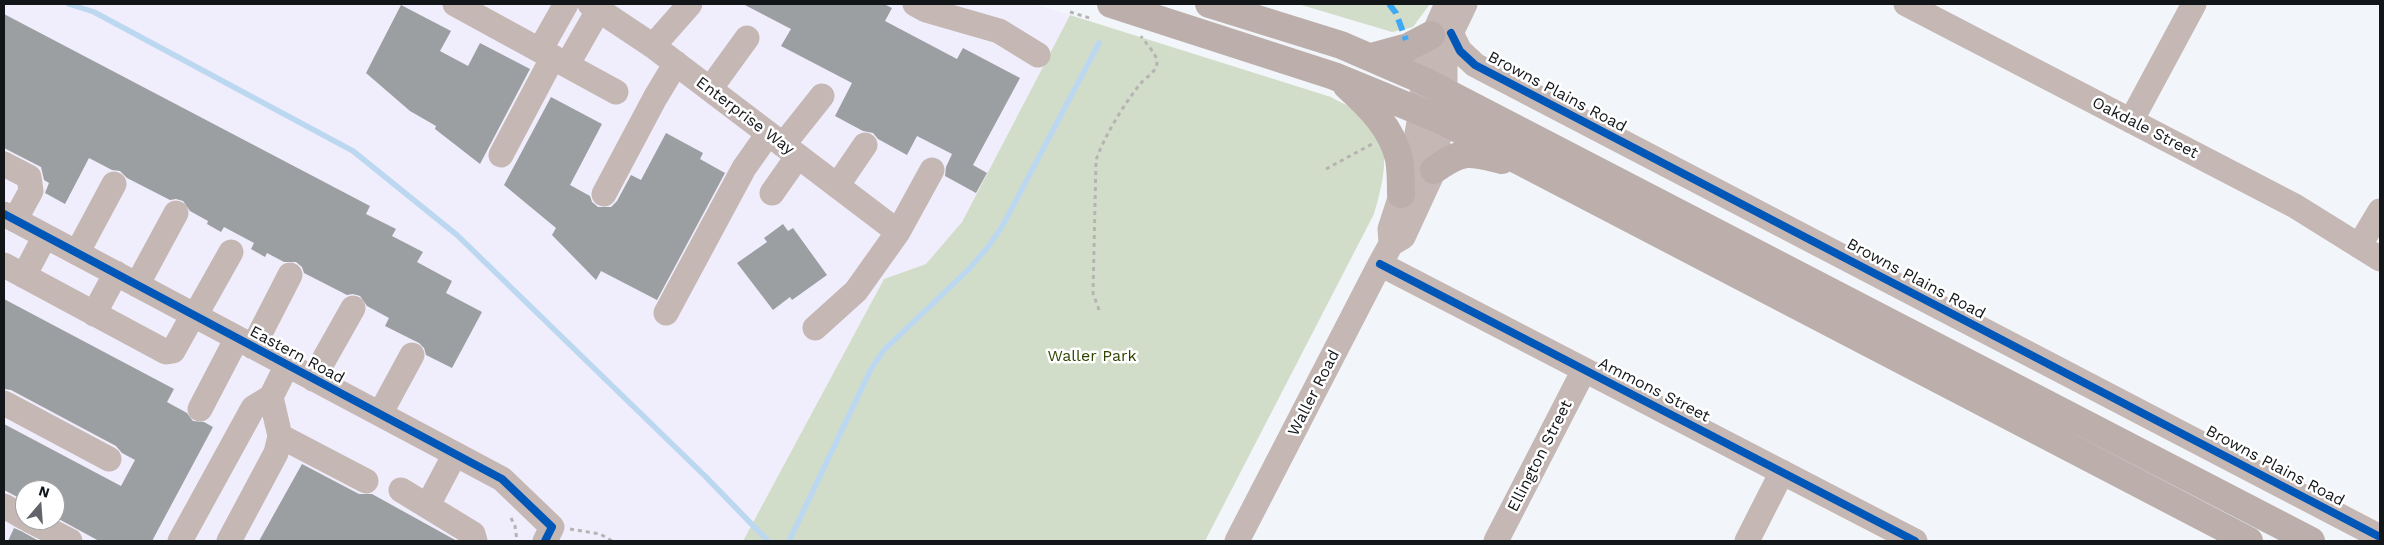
<!DOCTYPE html>
<html>
<head>
<meta charset="utf-8">
<style>
  body { margin:0 }
  #map { position:relative; width:2384px; height:545px; overflow:hidden; background:#f2f6fa; font-family:"Work Sans",sans-serif }
  canvas { display:block }
  .frame { position:absolute; inset:0; border:5px solid #131619; pointer-events:none }
  .north { position:absolute; left:15px; top:480px; width:50px; height:50px; box-sizing:border-box; background:#fff; border:1px solid #a1a2a3; border-radius:50%; rotate:18deg; font-size:14px; font-weight:700; line-height:20px; text-align:center; color:#131619 }
  .north::after { content:''; display:block; margin:auto; width:18px; height:22px; background:#616468; clip-path:polygon(50% 0,100% 100%,50% 72%,0 100%) }
</style>
</head>
<body>
<div id="map">
<canvas width="2384" height="545"></canvas>
<div class="frame"></div>
<div class="north">N</div>
</div>
<script>
const context = document.querySelector('canvas').getContext('2d');
context.lineJoin = 'round';
function fillPath(path, color) { context.fillStyle = color; context.fill(path, 'evenodd'); }
function trace(path, color, width, dash) { context.strokeStyle = color; context.lineWidth = width; context.lineCap = dash ? 'butt' : 'round'; context.setLineDash(dash || []); context.stroke(path); }
function label(font, color, halo, rows, align = 'center') {
  context.font = font + ' "Work Sans",sans-serif'; context.lineWidth = 5; context.setLineDash([]); context.textBaseline = 'middle'; context.strokeStyle = halo; context.fillStyle = color; for (const [text, x, y, turn = 0] of rows) {
    context.save(); context.translate(x, y); context.rotate((+turn || 0) * Math.PI / 180); context.textAlign = isNaN(turn) ? turn : align; if (halo) context.strokeText(text, 0, 0); context.fillText(text, 0, 0); context.restore();
  }
}
fillPath(new Path2D(`
  M 4,4 L 1033,4 L 1070,15 L 962,222 L 926,264 L 884,279 L 743,541 L 4,541 ZM 25,490 L 55,490 L 55,520 L 25,520 Z`), '#f0eefc');
fillPath(new Path2D(`
  M 1298,4 L 1430,4 L 1413,27 L 1392,32 Z
  M 1070,15 L 1331,97 C 1342,104 1359,109 1368,118 C 1394,144 1383,183 1374,214 L 1205,541 L 743,541 L 884,279 L 926,264 L 962,222 Z`), '#d2ddc9');
trace(new Path2D(`
  M 69,4 L 94,12 L 353,151 L 457,235 L 706,477 L 768,541
  M 789,541 L 871,369 L 884,350 L 969,269 L 988,247 L 1003,225 L 1099,43`), '#bcd8f1', 5.5);
fillPath(new Path2D(`
  M 743,4 L 884,4 L 892,8 L 885,21 L 957,59 L 963,48 L 1020,78 L 973,165 L 987,173 L 976,193 L 945,176 L 946,167 L 952,154 L 917,136 L 907,155 L 878,139 L 873,133 L 863,131 L 835,116 L 852,83 L 781,46 L 791,29 Z
  M 401,5 L 451,31 L 440,51 L 468,66 L 480,43 L 530,69 L 480,164 L 435,129 L 436,126 L 410,111 L 366,73 Z
  M 4,14 L 370,206 L 366,214 L 396,229 L 392,236 L 423,252 L 417,262 L 452,281 L 446,293 L 482,312 L 452,368 L 426,355 L 424,348 L 419,343 L 385,326 L 389,318 L 367,306 L 360,296 L 353,294 L 347,295 L 304,273 L 302,267 L 296,262 L 284,262 L 267,253 L 265,257 L 251,249 L 254,243 L 224,227 L 221,232 L 207,224 L 208,221 L 190,211 L 183,201 L 176,199 L 170,200 L 127,178 L 120,171 L 112,170 L 89,158 L 65,204 L 45,193 L 49,183 L 44,180 L 41,167 L 4,148 Z
  M 551,97 L 602,124 L 570,185 L 590,196 L 592,202 L 598,207 L 611,207 L 617,201 L 631,175 L 641,180 L 666,133 L 703,153 L 700,159 L 725,173 L 657,300 L 601,271 L 596,280 L 552,235 L 556,228 L 504,185 Z
  M 783,224 L 788,231 L 793,228 L 827,275 L 792,300 L 790,297 L 773,310 L 737,263 L 767,242 L 764,238 Z
  M 4,299 L 174,389 L 167,402 L 187,413 L 193,421 L 204,422 L 213,427 L 152,541 L 99,541 L 55,517 L 55,490 L 25,490 L 25,501 L 4,490 L 4,424 L 121,486 L 135,460 L 122,453 L 116,446 L 11,390 L 4,389 Z
  M 302,464 L 359,494 L 372,494 L 457,541 L 259,541 Z
  M 14,528 L 21,531 L 39,541 L 8,541 Z`), '#9c9fa2');
trace(new Path2D(`
  M 1070,12 L 1093,19
  M 1326,169 L 1372,144
  M 1099,310 L 1093,293 L 1096,160 C 1105,135 1124,104 1141,83 C 1146,77 1157,72 1157,62 C 1157,54 1145,43 1141,36
  M 511,518 L 515,526 L 517,541
  M 570,529 L 600,534 L 612,541`), '#b7b3b3', 3, [4, 4]);
trace(new Path2D(`
  M 455,4 L 616,92
  M 590,4 L 653,46 L 898,232
  M 915,4 L 926,10 L 999,31 L 1038,55
  M 1906,4 L 2295,206 L 2380,259
  M 1451,33 L 1460,51 L 1475,65 L 2380,537
  M 653,46 L 690,4
  M 540,50 L 566,4
  M 567,65 L 599,9
  M 710,89 L 747,38
  M 2131,121 L 2194,4
  M 783,145 L 822,96
  M 501,155 L 553,57
  M 4,164 L 29,177 L 31,191 L 15,220
  M 837,186 L 865,145
  M 772,193 L 798,156
  M 604,194 L 655,98 L 676,63
  M 4,214 L 502,479 L 552,527 L 545,541
  M 1391,244 L 1390,229 L 1412,162 L 1421,111 L 1425,53 L 1447,4
  M 2359,246 L 2380,211
  M 77,253 L 114,184
  M 1380,264 L 1915,541
  M 4,265 L 166,352 L 173,351 L 193,315
  M 24,276 L 45,236
  M 137,285 L 176,213
  M 666,313 L 744,168 L 768,134
  M 94,314 L 116,273
  M 195,316 L 231,252
  M 815,328 L 856,291 L 898,232 L 932,170
  M 253,347 L 290,275
  M 313,379 L 353,308
  M 4,403 L 109,459
  M 200,409 L 237,338
  M 380,414 L 412,355
  M 280,436 L 366,481
  M 401,490 L 473,534 L 475,541
  M 428,505 L 455,454
  M 4,506 L 25,518
  M 29,520 L 70,541
  M 180,541 L 253,408 L 271,397 L 287,365
  M 229,541 L 276,453 L 280,436 L 271,397
  M 1237,541 L 1380,264 L 1391,244 L 1403,237 L 1434,170 L 1445,91 L 1445,62 L 1451,33 L 1465,4
  M 1496,541 L 1584,370
  M 1747,541 L 1782,472`), '#c4b7b4', 25);
trace(new Path2D(`
  M 1111,4 L 1334,76 L 1441,120 L 2249,541
  M 1209,4 L 1341,45 L 1422,80 L 2311,541
  M 1371,57 L 1408,47 L 1431,35
  M 1347,86 C 1369,106 1392,128 1399,159 C 1401,170 1401,182 1401,194
  M 1434,170 C 1463,149 1468,152 1502,160`), '#bcafab', 28);
trace(new Path2D(`
  M 1389,4 L 1396,13 L 1406,40`), '#3fa9f5', 6, [12, 6]);
trace(new Path2D(`
  M 1451,33 L 1460,51 L 1475,65 L 2380,537
  M 4,214 L 502,479 L 552,527 L 545,541
  M 1380,264 L 1915,541`), '#0057b8', 8);
label('16px', '#131619', '#fff', [
  ["Browns Plains Road",1557,92,28],
  ["Enterprise Way",745,116,37],
  ["Oakdale Street",2145,128,27],
  ["Browns Plains Road",1916,279,28],
  ["Eastern Road",297,355,28],
  ["Ammons Street",1654,390,27],
  ["Waller Road",1314,393,-63],
  ["Ellington Street",1540,456,-63],
  ["Browns Plains Road",2275,466,28]
]);
label('16px', '#304400', '#fff', [
  ["Waller Park",1092,356]
]);
</script>
</body>
</html>
